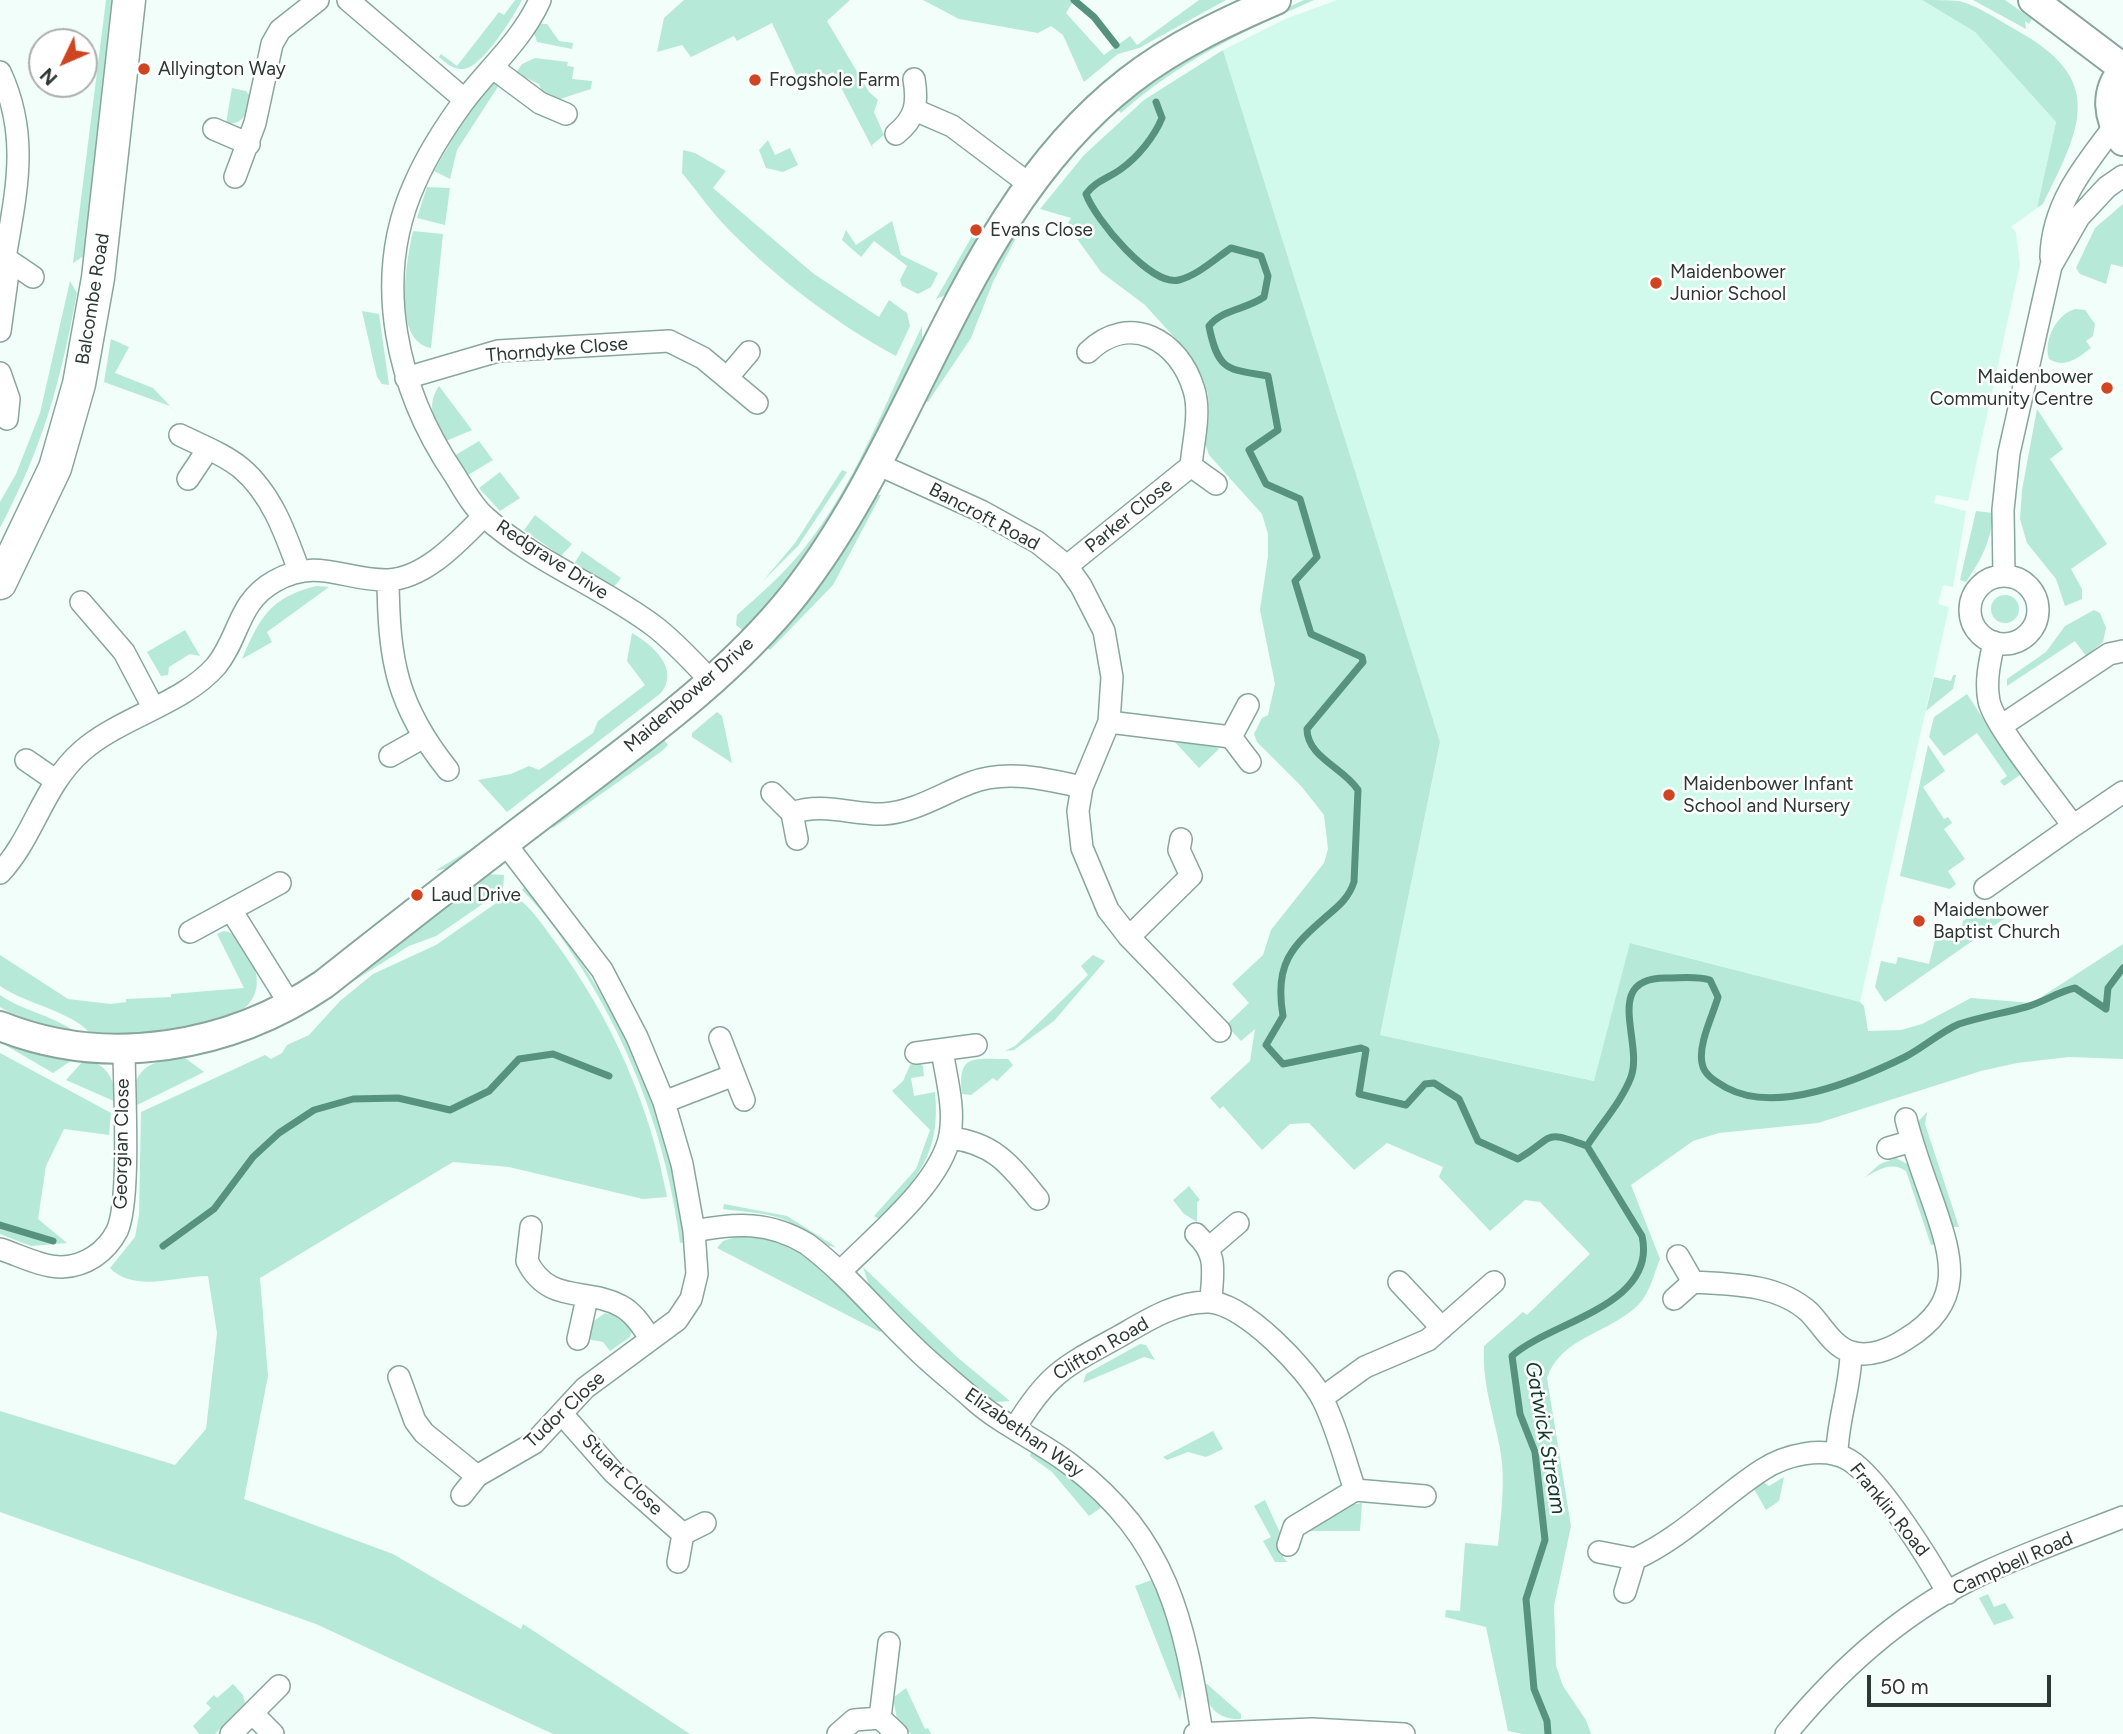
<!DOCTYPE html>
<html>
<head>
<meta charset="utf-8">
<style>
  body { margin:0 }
  #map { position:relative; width:2123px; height:1734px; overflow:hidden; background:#f2fef9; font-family:Figtree,sans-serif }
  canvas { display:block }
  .north { position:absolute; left:28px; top:28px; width:70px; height:70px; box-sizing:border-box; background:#fff; border:2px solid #abafad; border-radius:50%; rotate:226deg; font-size:19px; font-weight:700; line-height:28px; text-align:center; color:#2c3833 }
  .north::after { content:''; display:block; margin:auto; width:24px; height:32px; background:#cf4522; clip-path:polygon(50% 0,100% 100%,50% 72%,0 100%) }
  .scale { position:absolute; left:1867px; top:1675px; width:184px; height:32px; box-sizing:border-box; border:4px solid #2c3833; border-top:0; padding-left:9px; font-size:21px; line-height:24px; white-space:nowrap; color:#2c3833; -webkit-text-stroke:5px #fff; paint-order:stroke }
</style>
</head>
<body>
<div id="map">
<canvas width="2123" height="1734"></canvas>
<div class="north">N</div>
<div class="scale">50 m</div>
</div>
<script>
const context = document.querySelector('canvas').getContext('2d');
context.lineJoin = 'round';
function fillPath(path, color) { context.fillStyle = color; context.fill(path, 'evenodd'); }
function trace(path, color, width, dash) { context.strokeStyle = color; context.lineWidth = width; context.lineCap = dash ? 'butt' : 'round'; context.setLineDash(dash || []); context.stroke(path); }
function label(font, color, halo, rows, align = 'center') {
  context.font = font + ' Figtree,sans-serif'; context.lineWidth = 5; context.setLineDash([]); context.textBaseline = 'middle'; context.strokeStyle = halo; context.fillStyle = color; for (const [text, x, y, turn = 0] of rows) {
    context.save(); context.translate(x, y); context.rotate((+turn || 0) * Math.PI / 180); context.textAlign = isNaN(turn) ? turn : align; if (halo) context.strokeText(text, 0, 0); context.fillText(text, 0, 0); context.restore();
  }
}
fillPath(new Path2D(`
  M 1337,0 L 1922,0 L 1975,32 L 2056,122 L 2037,208 L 2011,227 L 2016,232 L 2020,265 L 1968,501 L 1936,495 L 1934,503 L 1966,511 L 1953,587 L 1943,585 L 1938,604 L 1949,607 L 1860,1002 L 1631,943 L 1595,1081 L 1380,1035 L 1440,742 L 1223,50 L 1285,19 Z`), '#d2faec');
fillPath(new Path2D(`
  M 106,0 L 113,0 L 84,256 L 73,263 Z
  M 515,0 L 522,0 C 514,16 482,68 463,69 C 454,70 446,63 439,57 L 441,54 L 457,66 L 499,12 L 504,15 Z
  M 684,0 L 850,0 L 827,21 L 869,92 L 878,100 L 874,112 L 884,135 L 872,145 L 873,149 L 833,72 L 802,87 L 772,23 L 737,41 L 734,36 L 691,57 L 682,45 L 657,52 L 664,18 Z
  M 923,0 L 1074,0 L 1066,13 L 1104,55 L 1130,36 L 1137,45 L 1199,0 L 1226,0 L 1139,48 L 1118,54 L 1084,82 L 1063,35 L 1051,26 L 1038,33 L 959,19 Z
  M 1304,0 L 1314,0 C 1245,30 1178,62 1121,113 L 1117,109 C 1173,61 1237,30 1304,0 Z
  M 1922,0 C 1933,0 1948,0 1959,1 C 1979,6 1998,20 2016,30 C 2107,80 2081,127 2043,204 L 2037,208 L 2056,122 L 1975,32 Z
  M 1973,0 L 2005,0 L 2032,19 L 2029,24 L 2025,21 L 2026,29 Z
  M 541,24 L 547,24 L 559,41 L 573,43 L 572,49 L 537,42 L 534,32 Z
  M 1223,50 L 1440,742 L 1380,1035 L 1594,1081 L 1630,943 L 1860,1002 L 1864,1006 L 1868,1031 L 1901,1030 L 1922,1024 L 1971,998 L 2032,1003 L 2123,944 L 2123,1059 L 2069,1057 L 2017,1063 L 1981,1071 L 1818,1123 L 1719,1133 L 1693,1141 L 1631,1185 L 1660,1259 C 1654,1273 1650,1293 1639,1304 C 1610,1334 1561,1336 1547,1378 L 1571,1526 L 1554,1606 L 1556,1666 L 1563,1686 L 1586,1720 L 1591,1734 L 1523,1734 L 1508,1731 L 1486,1627 L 1445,1617 L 1446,1610 L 1460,1611 L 1465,1543 L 1498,1546 C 1501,1514 1506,1480 1500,1448 C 1493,1413 1482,1382 1484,1346 L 1523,1312 L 1527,1315 L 1590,1254 L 1540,1202 L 1525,1200 L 1490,1231 L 1439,1177 L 1443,1167 L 1387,1143 L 1354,1170 L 1309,1123 L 1290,1124 L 1262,1150 L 1223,1106 L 1220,1109 L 1210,1098 L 1250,1061 L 1255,1029 L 1241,1041 L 1226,1025 L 1249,1003 L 1232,984 L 1263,955 L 1271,930 L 1324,863 L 1328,849 L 1324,815 L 1302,787 L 1257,742 L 1254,734 L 1262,718 L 1268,715 L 1275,684 L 1260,610 L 1268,556 L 1268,534 L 1262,514 L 1209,455 L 1204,440 L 1209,418 L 1208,394 L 1202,376 L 1184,348 L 1145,305 L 1101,272 L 1067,225 L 1071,218 L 1040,209 L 1084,155 L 1144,100 Z
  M 535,58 L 568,62 L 567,66 L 574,67 L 572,79 L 592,81 L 591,89 L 557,100 L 543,94 L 539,84 L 516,73 L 522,64 Z
  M 496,81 L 499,85 L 457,150 L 450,179 L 434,171 L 465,117 Z
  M 232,88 L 246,91 L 251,98 C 247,112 244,126 226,123 Z
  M 768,140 L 775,155 L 790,148 L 798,165 L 783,172 L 766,168 L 759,150 Z
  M 683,150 L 695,153 L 726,171 L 713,188 L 814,274 L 879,317 L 889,300 L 907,313 L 910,326 L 896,356 C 835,323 779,280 730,231 C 712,213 698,192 682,173 Z
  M 427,187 L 450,188 L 445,225 L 417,218 Z
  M 2123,204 L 2123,267 L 2111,264 L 2106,284 L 2080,274 L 2076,268 L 2095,228 Z
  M 892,221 L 901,255 L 938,273 L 931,287 L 918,294 L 902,286 L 900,280 L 907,266 L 874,241 L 861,257 L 842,240 L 846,230 L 856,245 Z
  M 1015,227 L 1019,232 L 993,282 L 971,338 L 928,402 L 923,401 Z
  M 413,231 L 443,234 L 431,348 C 391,341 407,259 413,231 Z
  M 975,231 L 982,234 L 950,293 L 936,299 Z
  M 70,281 L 77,293 C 60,384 43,446 0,528 L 0,502 L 16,474 L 40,413 Z
  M 2075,309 L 2085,310 L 2095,324 L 2093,336 L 2086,341 L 2091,348 C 2077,358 2066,369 2049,359 C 2043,340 2057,314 2075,309 Z
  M 362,311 L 379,314 L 389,385 L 382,384 L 377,377 Z
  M 922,326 L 922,347 L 841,506 L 783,589 L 745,632 L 736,625 L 737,615 C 759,595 783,575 802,551 C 856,484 885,403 922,326 Z
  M 111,339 L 129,347 L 115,373 L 153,388 L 177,413 L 170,406 L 104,382 Z
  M 439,386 L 472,430 L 446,441 C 435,421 425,407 439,386 Z
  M 2037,409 L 2063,449 L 2050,459 L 2107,544 L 2071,569 L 2082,589 L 2082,599 L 2065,606 L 2056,579 L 2027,543 L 2020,519 L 2022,490 Z
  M 479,441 L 493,460 L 468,475 L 454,456 Z
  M 842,470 L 847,472 L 798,546 L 763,581 L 795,543 Z
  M 500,472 L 520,498 L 500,511 L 479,488 Z
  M 872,495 L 881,495 L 833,585 L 770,650 L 765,646 Z
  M 1976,511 L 1993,513 C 1991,542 1982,558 1966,582 L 1960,580 Z
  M 535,515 L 572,544 L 561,556 L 524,530 Z
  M 582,551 L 621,578 L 613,588 L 574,564 Z
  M 316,586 L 329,587 L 267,632 L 272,642 L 242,659 C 260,617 270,598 316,586 Z
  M1991 609a14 14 0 1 1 28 0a14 14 0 1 1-28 0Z
  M 2094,610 L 2100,613 L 2106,628 L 2103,642 L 2086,656 L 2075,641 L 2007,686 L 2007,679 L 2046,652 L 2065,626 Z
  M 185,630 L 200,656 L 190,654 L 169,667 L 168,675 L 161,676 L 147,652 Z
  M 632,633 C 653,645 680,669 661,693 L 507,812 L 478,780 L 511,774 L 529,766 L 539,770 L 593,733 L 598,721 L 645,685 L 627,661 Z
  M 1953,675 L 1956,675 L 1953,689 L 1926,711 L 1934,677 L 1951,681 Z
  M 1967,694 L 2020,775 L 2004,786 L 2000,781 L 2007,776 L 1977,733 L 1944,756 L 1929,737 L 1934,717 Z
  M 657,707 L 661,711 L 459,866 L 435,871 L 474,847 Z
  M 717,712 L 722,716 L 732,763 L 692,737 L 692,733 Z
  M 663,739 L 668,745 L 662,751 L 553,828 L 551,824 Z
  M 1174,741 L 1207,743 L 1219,749 L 1199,768 Z
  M 1928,745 L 1945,771 L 1923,787 L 1944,819 L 1948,817 L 1952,823 L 1944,829 L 1965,859 L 1948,871 L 1956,884 L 1950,889 L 1900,876 Z
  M 488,874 L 504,875 L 503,890 L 436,936 L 409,946 L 352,982 L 348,978 Z
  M 526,885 C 616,1003 665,1093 685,1242 L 680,1243 C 667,1143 634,1053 581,967 C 564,941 545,912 522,890 Z
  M 513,895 C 532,907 543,926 556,943 C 611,1018 650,1105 667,1197 L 643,1199 L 509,1167 L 453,1162 L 260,1278 L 268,1376 L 244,1499 L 393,1554 L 521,1629 L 523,1624 L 690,1734 L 553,1734 L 316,1624 L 0,1512 L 0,1411 L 175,1465 L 206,1429 L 217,1333 L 208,1276 C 177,1276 134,1293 110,1268 L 135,1237 L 139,1215 L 141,1112 L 265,1055 L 271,1059 L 282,1053 L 287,1045 L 309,1035 L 340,1001 L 373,974 L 436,945 L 502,899 Z
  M 1980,909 L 1988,920 L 2001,912 L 2005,918 L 1885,1002 L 1875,987 L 1881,961 L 1896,964 L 1898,957 L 1929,964 L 1938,928 L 1961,933 L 1963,921 Z
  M 224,931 C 238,933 247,948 252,961 C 286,1039 134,1035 92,1036 C 76,1012 25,1004 0,986 L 0,955 L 68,999 L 111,1004 L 126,1002 L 126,999 L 171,997 L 171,994 L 244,988 L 217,934 Z
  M 1093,955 L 1105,961 L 1054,1021 L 1014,1050 L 1005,1051 L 1015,1046 L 1088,975 L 1081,966 Z
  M 0,995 C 24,1012 57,1016 79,1035 C 51,1028 24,1022 0,1007 Z
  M 0,1037 L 28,1050 L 75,1058 L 53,1073 L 0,1042 Z
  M 0,1053 L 111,1113 L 109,1135 L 64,1129 L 46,1166 L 38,1219 L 67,1243 L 31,1246 L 0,1234 Z
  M 185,1058 L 204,1072 L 129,1109 C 135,1068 145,1061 185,1058 Z
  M 1008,1059 L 1013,1065 L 997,1081 L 993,1078 L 971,1095 L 962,1094 C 957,1053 974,1059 1008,1059 Z
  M 84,1060 C 108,1063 115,1081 116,1102 L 66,1080 Z
  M 917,1060 L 923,1066 L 924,1076 L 911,1078 L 914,1096 L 935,1092 C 941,1153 918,1178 879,1219 L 874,1216 L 916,1169 L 930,1130 L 892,1091 L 903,1081 L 912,1061 Z
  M 1927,1112 L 1925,1124 L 1959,1227 L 1952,1227 L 1917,1123 Z
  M 1896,1158 L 1911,1166 L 1938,1244 L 1931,1245 L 1906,1171 C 1891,1161 1878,1170 1864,1178 L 1880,1164 Z
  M 1189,1186 L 1200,1200 L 1197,1202 L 1197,1222 L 1184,1214 L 1173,1200 Z
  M 724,1204 L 787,1216 L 836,1247 C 819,1247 800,1226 783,1219 C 763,1212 743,1212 723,1209 Z
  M 741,1235 C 803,1238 842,1288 883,1330 L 880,1332 L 717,1248 L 723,1241 Z
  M 863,1267 L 957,1357 L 1010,1401 L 996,1402 L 963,1381 L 871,1291 Z
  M 605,1313 L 622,1318 L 632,1330 L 630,1337 L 610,1351 L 603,1342 L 587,1339 L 591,1323 Z
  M 1140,1344 L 1146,1345 L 1155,1360 L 1144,1357 L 1083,1383 L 1086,1374 Z
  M 1213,1431 L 1223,1449 L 1206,1457 L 1188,1452 L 1167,1460 L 1163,1457 Z
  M 1031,1452 L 1074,1481 L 1102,1507 L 1089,1516 L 1052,1472 L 1030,1456 Z
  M 1784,1477 L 1779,1501 L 1766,1510 L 1754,1489 L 1763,1482 L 1769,1486 Z
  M 1265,1500 L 1282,1537 L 1283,1557 L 1287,1562 L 1275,1562 L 1263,1541 L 1271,1537 L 1254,1506 Z
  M 1362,1503 L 1360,1531 L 1306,1531 L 1350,1505 Z
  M 1152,1580 C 1166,1609 1190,1669 1180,1701 L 1135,1586 Z
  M 1988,1594 L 1994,1607 L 2005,1603 L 2014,1618 L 1994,1625 L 1979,1598 Z
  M 233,1684 L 243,1695 L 245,1703 L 215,1734 L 199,1734 L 193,1726 L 211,1708 L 206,1703 L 214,1695 L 217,1698 Z
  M 1203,1684 L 1207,1684 L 1241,1714 L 1241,1719 C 1217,1720 1206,1706 1203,1684 Z
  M 906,1688 L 925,1729 L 928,1728 L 931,1734 L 911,1734 L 897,1719 L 893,1698 Z`), '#b7e9d8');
trace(new Path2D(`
  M 1074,0 L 1094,17 L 1116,45
  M 1156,102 L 1162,118 C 1154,137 1138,157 1121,169 C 1109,178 1095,181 1086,194 C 1095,219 1151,287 1179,280 C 1198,275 1215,259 1231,248 L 1261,256 L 1268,276 L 1264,297 C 1245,310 1223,309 1209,326 C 1218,372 1228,369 1268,376 L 1278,430 L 1249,450 L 1266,484 L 1300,499 L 1317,557 L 1295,581 L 1311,634 L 1362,657 L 1363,662 L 1307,729 C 1307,757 1344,768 1358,790 L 1354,882 C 1349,897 1340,905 1328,915 C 1291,947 1274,964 1283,1016 L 1266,1045 L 1283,1064 L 1361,1048 L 1366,1050 L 1359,1094 L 1406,1105 L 1425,1084 L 1434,1083 L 1459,1099 L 1478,1141 L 1518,1159 C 1555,1138 1541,1128 1587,1146
  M 1587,1146 C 1601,1124 1622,1101 1631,1077 C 1644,1042 1601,977 1667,978 C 1682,978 1697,976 1710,980 L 1718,997 C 1713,1015 1698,1044 1702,1063 C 1704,1076 1717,1082 1727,1088 C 1777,1115 1858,1080 1905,1057 C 1923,1048 1940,1032 1959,1024 C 1981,1017 2004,1013 2026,1007 C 2044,1002 2057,992 2075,988 L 2106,1009 L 2108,988 L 2123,968
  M 0,1225 L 53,1241
  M 163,1246 L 214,1209 L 253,1157 L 279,1133 L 314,1110 L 353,1099 L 398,1098 L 450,1110 L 489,1091 L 519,1059 L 553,1054 L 609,1076
  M 1548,1734 L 1547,1721 L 1534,1689 L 1526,1599 L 1545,1540 L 1535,1452 L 1520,1414 L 1512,1356 C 1549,1322 1658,1306 1642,1236 L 1587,1146`), '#57927f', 7);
const minor = new Path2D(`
  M 348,0 L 465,100
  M 540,0 C 522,40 490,67 464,101 C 445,127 428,153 415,183 C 371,279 397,390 454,474 C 463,488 472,506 485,517 C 535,562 601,586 654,626 C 675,642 693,662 711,681
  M 493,68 L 540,103 L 566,114
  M 0,72 C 30,136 16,192 5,258 L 0,258
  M 915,110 L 952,126 L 1029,184
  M 214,129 L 249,144
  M 896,134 C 916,118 918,103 914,79
  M 235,177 L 255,123 L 272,44 L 280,30 L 318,0
  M 2051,257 C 2052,205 2084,166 2114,127
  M 0,331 L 7,280 L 5,258 L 33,277
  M 1088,352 C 1129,312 1179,339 1194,390 C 1201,413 1193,442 1191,466 L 1216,484
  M 0,373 L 9,399 L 7,419
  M 406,378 L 498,351 L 669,341 L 703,358 L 757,403
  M 727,378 L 749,352
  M 180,435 C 200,445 224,454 241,468 C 272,494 286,535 299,571
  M 877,464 L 981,511 L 1037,542 L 1067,566 L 1081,586 L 1104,631 L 1112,677 L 1109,722 L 1082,787 L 1078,811 L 1082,848 L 1108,910 L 1129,937 L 1220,1031
  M 188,479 L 208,449
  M 1067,566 L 1191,466
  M 2004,576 L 2003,510 L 2009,453 L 2051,266 L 2079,217 L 2107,187 L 2123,176
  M1970 610a34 34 0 1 1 68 0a34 34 0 1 1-68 0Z
  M 388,580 C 389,660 396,705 448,770
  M 81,602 L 124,652 L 153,707
  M 1994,642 C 1990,661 1985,681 1989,701 C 1994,726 2056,801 2073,826 L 2123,792
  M 1109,722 L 1231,737 L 1250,762
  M 2001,726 L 2109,654 L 2123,651
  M 1231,737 L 1248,705
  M 390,756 L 422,738
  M 26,760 L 55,780
  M 772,793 L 792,813 L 797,839
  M 792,813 C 823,802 853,815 883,814 C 915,812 941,794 970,783 C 1006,769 1046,779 1082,787
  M 0,873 C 34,837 43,785 82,751 C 121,717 183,704 216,666 C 240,637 237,602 275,581 C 318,557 345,581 388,580 C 426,578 459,541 484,516
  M 1985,888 L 2073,826
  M 231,910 L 291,1006
  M 190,932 L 280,883
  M 1129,937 L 1191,876 L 1179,850 L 1181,839
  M 720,1038 L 744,1100
  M 916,1053 L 976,1045
  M 664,1102 L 734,1075
  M 950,1138 C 995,1143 1011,1166 1038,1199
  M 1888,1148 L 1912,1141
  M 531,1227 L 527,1261 C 549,1305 586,1287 621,1306 C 634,1313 642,1326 650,1338
  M 694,1231 C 736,1223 769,1221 807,1244 C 847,1274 878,1313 914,1347 C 933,1366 954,1382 974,1400 C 1003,1426 1040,1441 1071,1465 C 1168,1539 1184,1620 1202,1733
  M 1196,1234 C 1219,1256 1212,1272 1211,1302
  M 1210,1247 L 1238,1223
  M 0,1249 C 19,1255 41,1267 62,1267 C 86,1266 106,1252 117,1231 C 131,1201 124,1087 124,1049
  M 1678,1256 L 1693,1282
  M 840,1272 C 874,1237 941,1184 950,1135 C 955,1107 946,1077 942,1050
  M 1399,1282 L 1442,1328
  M 1674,1299 L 1693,1282 C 1733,1284 1778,1284 1809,1312 C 1822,1325 1832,1346 1851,1352 C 1869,1358 1891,1349 1906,1339 C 1965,1303 1953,1260 1934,1205 C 1924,1176 1913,1148 1906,1119
  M 578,1339 L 587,1298
  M 399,1377 L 415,1421 L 424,1433 L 477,1476 L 534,1443 L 585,1388 L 677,1320 L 691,1299 L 697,1274 L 694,1231 L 682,1164 L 664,1102 L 637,1037 L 602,970 L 505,843
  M 1322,1398 L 1365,1367 L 1428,1340 L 1494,1282
  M 562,1414 L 614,1473 L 683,1534
  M 1015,1428 C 1048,1373 1065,1366 1120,1336 C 1146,1321 1177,1301 1209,1302 C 1244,1303 1308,1370 1323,1400 C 1337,1428 1345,1461 1355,1490 L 1425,1496
  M 1837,1455 C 1837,1420 1851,1387 1851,1352
  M 462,1495 L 477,1476
  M 1288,1545 L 1294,1527 L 1355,1490
  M 1599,1552 L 1635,1559 L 1625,1592
  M 1635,1559 C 1683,1537 1719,1498 1762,1470 C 1785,1455 1824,1445 1849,1460 C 1879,1478 1930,1561 1948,1593
  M 678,1562 L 683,1534 L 705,1523
  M 252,1713 L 273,1734
  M 880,1718 L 897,1734
  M 231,1734 L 279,1686
  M 838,1734 L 854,1720 L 880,1718 L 889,1643
  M 1195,1734 L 1312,1729 L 1404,1734
  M 1786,1734 C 1840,1668 1906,1609 1984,1573 C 2029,1552 2077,1535 2123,1517`);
const tertiary = new Path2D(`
  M 2033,0 L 2123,68
  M 2123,70 C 2104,93 2108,118 2123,141
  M 0,1026 C 107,1069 230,1048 324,984 C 405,920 486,857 568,795 C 648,734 731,674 794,595 C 921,433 962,211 1129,81 C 1174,46 1225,22 1276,0`);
const secondary = new Path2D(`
  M 0,583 L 55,468 L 79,384 L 98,278 L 129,0`);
trace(minor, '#89a69c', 24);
trace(tertiary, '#89a69c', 32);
trace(secondary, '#89a69c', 35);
trace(minor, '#fff', 21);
trace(tertiary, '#fff', 28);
trace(secondary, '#fff', 32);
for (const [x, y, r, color] of [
  [144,69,7,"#cf4522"],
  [755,80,7,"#cf4522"],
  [976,230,7,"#cf4522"],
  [1656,283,7,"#cf4522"],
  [2107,388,7,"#cf4522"],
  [1669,795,7,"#cf4522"],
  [417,895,7,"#cf4522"],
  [1919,921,7,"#cf4522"]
]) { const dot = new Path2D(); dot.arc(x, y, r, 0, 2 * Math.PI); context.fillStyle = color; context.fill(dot); trace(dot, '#fff', 2.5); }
label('19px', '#2c3833', '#fff', [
  ["Allyington Way",158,69],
  ["Frogshole Farm",769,80],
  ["Evans Close",990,230],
  ["Maidenbower",1670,272],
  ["Junior School",1670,294],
  ["Maidenbower",2093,377,"right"],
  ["Community Centre",2093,399,"right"],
  ["Maidenbower Infant",1683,784],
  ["School and Nursery",1683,806],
  ["Laud Drive",431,895],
  ["Maidenbower",1933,910],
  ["Baptist Church",1933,932]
], 'left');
label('19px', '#2c3833', '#fff', [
  ["Balcombe Road",93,299,-81],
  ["Thorndyke Close",557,350,-5],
  ["Parker Close",1129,516,-39],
  ["Bancroft Road",984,517,28],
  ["Redgrave Drive",552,560,33],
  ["Maidenbower Drive",689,695,-41],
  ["Georgian Close",122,1144,-89],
  ["Clifton Road",1101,1349,-30],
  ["Tudor Close",565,1410,-43],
  ["Elizabethan Way",1024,1433,35],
  ["Stuart Close",622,1475,45],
  ["Franklin Road",1889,1510,51],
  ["Campbell Road",2013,1564,-24]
]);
label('italic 21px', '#14392e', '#fff', [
  ["Gatwick Stream",1545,1438,80]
]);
</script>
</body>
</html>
